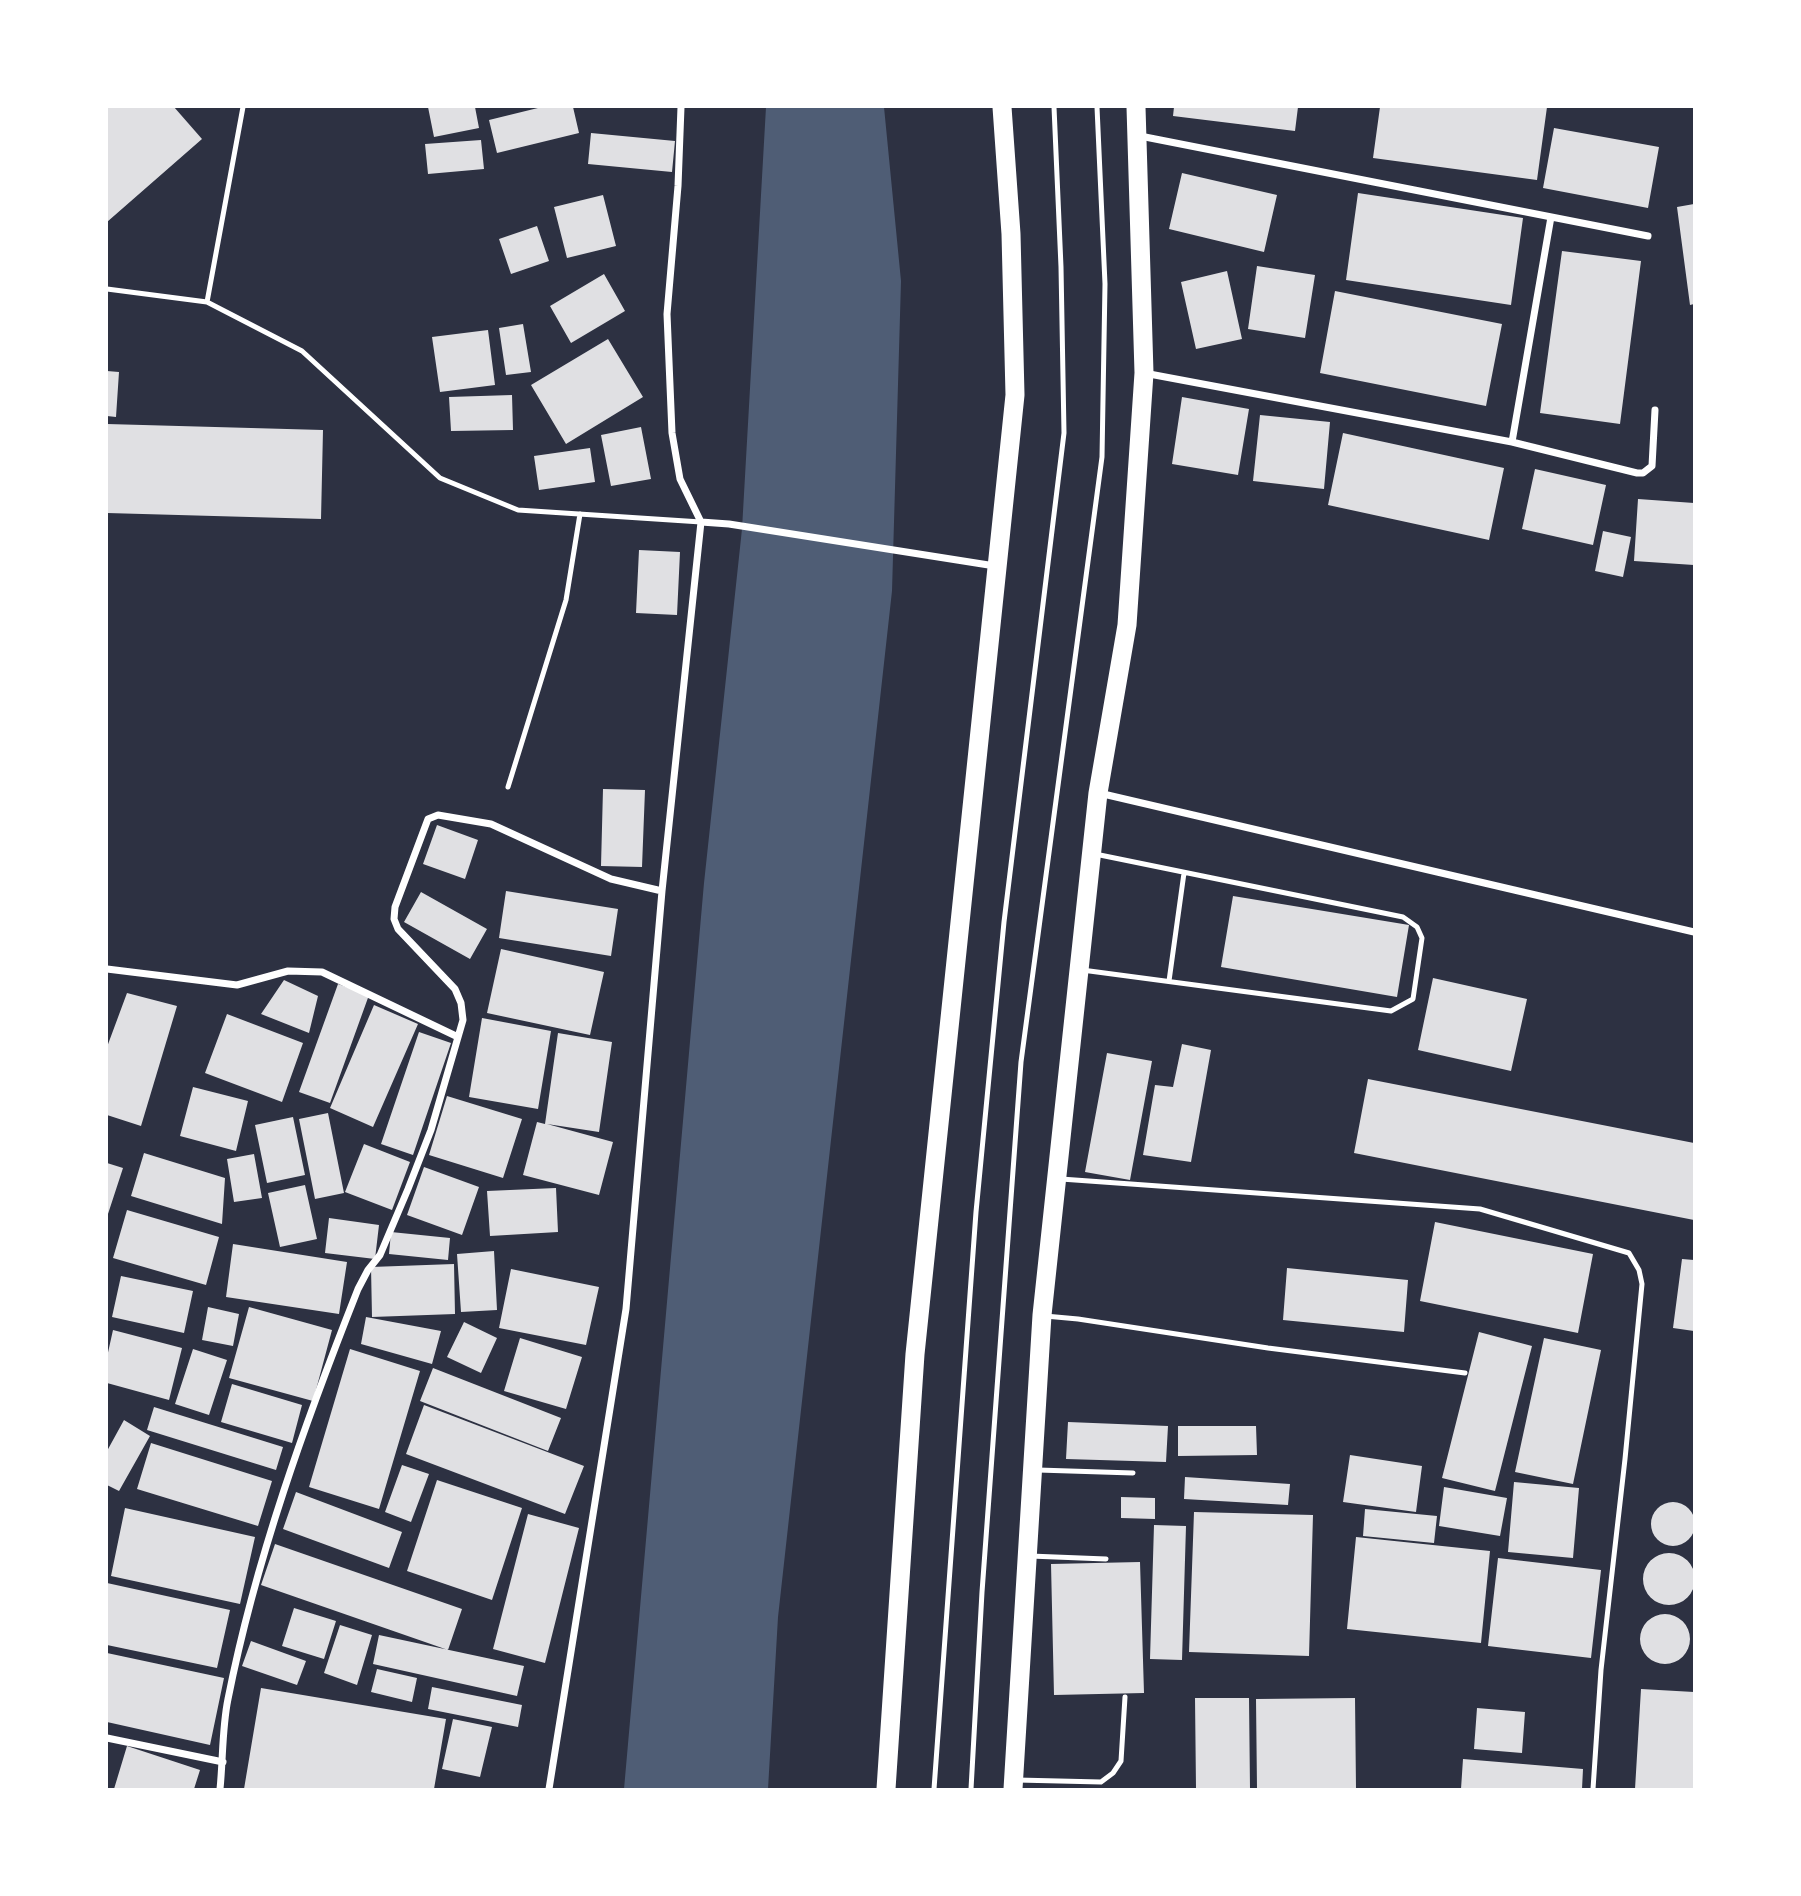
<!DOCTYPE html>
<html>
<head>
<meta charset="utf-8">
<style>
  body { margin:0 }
  #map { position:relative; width:1801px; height:1896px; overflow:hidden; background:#2d3142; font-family:Mulish,sans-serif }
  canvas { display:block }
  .frame { position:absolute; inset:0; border:108px solid #fff; pointer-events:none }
</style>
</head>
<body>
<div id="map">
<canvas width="1801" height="1896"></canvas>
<div class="frame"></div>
</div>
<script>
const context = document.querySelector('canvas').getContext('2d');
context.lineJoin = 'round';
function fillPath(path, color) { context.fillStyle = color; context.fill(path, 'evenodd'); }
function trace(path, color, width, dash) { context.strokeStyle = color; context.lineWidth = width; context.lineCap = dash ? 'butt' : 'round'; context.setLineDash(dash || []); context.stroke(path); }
fillPath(new Path2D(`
  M 766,107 L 884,107 L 901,281 L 892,591 L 778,1617 L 768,1789 L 624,1789 L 704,883 L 742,529 Z`), '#4f5d75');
fillPath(new Path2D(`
  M 107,107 L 174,107 L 202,139 L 107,222 Z
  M 428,107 L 475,107 L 479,128 L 434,137 Z
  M 542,107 L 573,107 L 579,133 L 497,153 L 489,120 Z
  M 1174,107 L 1298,107 L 1295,131 L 1173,116 Z
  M 1380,107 L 1547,107 L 1537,180 L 1373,158 Z
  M 1554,128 L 1659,147 L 1648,208 L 1543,188 Z
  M 591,133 L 675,141 L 672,172 L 588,164 Z
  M 481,140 L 484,169 L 428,174 L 425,144 Z
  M 1182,173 L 1277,195 L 1264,252 L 1169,229 Z
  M 1358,193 L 1523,218 L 1511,305 L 1346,280 Z
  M 603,195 L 616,246 L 567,258 L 554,207 Z
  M 1694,204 L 1694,304 L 1690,305 L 1677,207 Z
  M 537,226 L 549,261 L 511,274 L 499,239 Z
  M 1562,251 L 1641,261 L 1620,424 L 1540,413 Z
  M 1257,266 L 1315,275 L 1305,338 L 1248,329 Z
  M 1227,271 L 1242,339 L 1196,349 L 1181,282 Z
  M 604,274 L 625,311 L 571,343 L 550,306 Z
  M 1335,291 L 1502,324 L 1486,406 L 1320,373 Z
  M 523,324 L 531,372 L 506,375 L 499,328 Z
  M 488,330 L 495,385 L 440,392 L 432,337 Z
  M 608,339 L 643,397 L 566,444 L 531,385 Z
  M 107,371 L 119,372 L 116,417 L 107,416 Z
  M 512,395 L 513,430 L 451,431 L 449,397 Z
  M 1182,397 L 1249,409 L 1238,475 L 1172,464 Z
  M 1260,415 L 1330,422 L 1324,489 L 1253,481 Z
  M 107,424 L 323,430 L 321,519 L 107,513 Z
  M 641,427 L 651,479 L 611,486 L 601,435 Z
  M 1343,433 L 1504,468 L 1489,540 L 1328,505 Z
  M 590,448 L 595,482 L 539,490 L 534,456 Z
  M 1535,469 L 1606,485 L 1593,545 L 1522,529 Z
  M 1638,499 L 1694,503 L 1694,565 L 1634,561 Z
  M 1603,531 L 1631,537 L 1623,577 L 1595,571 Z
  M 639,550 L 680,552 L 677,615 L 636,613 Z
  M 603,789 L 645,790 L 642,867 L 601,866 Z
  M 437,825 L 478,840 L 465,879 L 423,864 Z
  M 506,891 L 618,909 L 611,956 L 499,938 Z
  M 421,892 L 487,929 L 470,959 L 404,922 Z
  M 1233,896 L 1409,925 L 1397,997 L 1221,967 Z
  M 501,949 L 604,972 L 590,1035 L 487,1013 Z
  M 1433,978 L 1527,999 L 1511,1071 L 1418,1050 Z
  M 284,980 L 318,996 L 309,1033 L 261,1014 Z
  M 338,984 L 369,995 L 330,1103 L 299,1092 Z
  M 127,993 L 177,1006 L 141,1126 L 107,1115 L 107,1047 Z
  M 374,1005 L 418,1024 L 373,1127 L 330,1108 Z
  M 227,1014 L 303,1043 L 282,1102 L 205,1073 Z
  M 482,1018 L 551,1031 L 538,1109 L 469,1097 Z
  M 419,1032 L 451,1043 L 413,1155 L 381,1144 Z
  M 558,1033 L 612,1042 L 599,1132 L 547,1124 L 613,1142 L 599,1195 L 523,1175 L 537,1122 L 545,1124 Z
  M 1182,1044 L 1211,1050 L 1191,1162 L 1143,1155 L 1155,1085 L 1173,1087 Z
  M 1107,1053 L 1152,1061 L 1130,1180 L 1085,1172 Z
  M 1368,1079 L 1694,1143 L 1694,1220 L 1354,1153 Z
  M 193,1087 L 248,1101 L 236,1151 L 180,1136 Z
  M 447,1096 L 522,1119 L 503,1178 L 429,1155 Z
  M 328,1113 L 344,1193 L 315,1199 L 299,1119 Z
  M 293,1117 L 305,1175 L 267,1183 L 255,1125 Z
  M 364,1144 L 410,1162 L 392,1210 L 345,1192 Z
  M 144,1153 L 225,1178 L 222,1224 L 131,1196 Z
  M 254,1154 L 262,1198 L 234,1202 L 227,1159 Z
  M 107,1163 L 123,1168 L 107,1217 Z
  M 424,1167 L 479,1187 L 462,1235 L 407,1215 Z
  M 305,1185 L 317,1239 L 280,1247 L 268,1193 Z
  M 556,1188 L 558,1232 L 490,1236 L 487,1191 Z
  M 127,1210 L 219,1237 L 206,1285 L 113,1258 Z
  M 329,1218 L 379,1225 L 375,1259 L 325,1253 Z
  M 1435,1222 L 1593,1254 L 1578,1333 L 1420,1301 Z
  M 391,1232 L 450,1238 L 448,1260 L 389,1254 Z
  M 233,1244 L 347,1262 L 339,1314 L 226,1297 Z
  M 494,1251 L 497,1310 L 461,1312 L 457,1254 Z
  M 1682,1259 L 1694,1260 L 1694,1331 L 1673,1328 Z
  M 454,1264 L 455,1314 L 372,1317 L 371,1267 Z
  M 1287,1268 L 1408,1280 L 1404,1332 L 1283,1320 Z
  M 511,1269 L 599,1287 L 586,1345 L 499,1328 Z
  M 121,1276 L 193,1291 L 184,1333 L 112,1317 Z
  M 208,1307 L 239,1314 L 233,1346 L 202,1340 Z
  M 249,1307 L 332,1330 L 313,1401 L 229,1378 Z
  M 366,1317 L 441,1331 L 432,1364 L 361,1344 Z
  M 464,1322 L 497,1338 L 481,1373 L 447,1357 Z
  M 113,1330 L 182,1348 L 169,1400 L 107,1383 L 107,1357 Z
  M 1479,1332 L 1532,1346 L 1495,1491 L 1442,1478 Z
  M 520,1338 L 582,1357 L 566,1409 L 504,1391 Z
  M 1544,1338 L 1601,1350 L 1573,1484 L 1515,1472 Z
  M 193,1349 L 227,1360 L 209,1415 L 175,1404 Z
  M 350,1349 L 420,1371 L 379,1509 L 309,1487 Z
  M 433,1368 L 561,1418 L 548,1451 L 420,1401 Z
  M 232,1384 L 302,1405 L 292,1443 L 221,1422 Z
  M 424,1405 L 584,1466 L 565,1514 L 406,1454 Z
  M 154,1407 L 283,1447 L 276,1470 L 147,1430 Z
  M 124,1420 L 150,1436 L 119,1491 L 107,1485 L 107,1451 Z
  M 1068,1422 L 1168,1426 L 1166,1462 L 1066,1459 Z
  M 1178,1426 L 1256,1426 L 1257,1455 L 1178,1456 Z
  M 151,1443 L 272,1481 L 258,1526 L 137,1489 Z
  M 1350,1455 L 1422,1466 L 1416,1512 L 1343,1502 Z
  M 402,1465 L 429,1474 L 411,1522 L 385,1512 Z
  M 1185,1477 L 1290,1484 L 1288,1505 L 1184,1499 Z
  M 437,1480 L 522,1508 L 492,1600 L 407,1571 Z
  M 1514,1482 L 1579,1488 L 1573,1558 L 1508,1552 Z
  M 1444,1487 L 1507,1498 L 1500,1536 L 1439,1526 Z
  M 296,1492 L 402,1532 L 389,1568 L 283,1529 Z
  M 1121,1497 L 1155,1498 L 1155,1519 L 1121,1518 Z
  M1651 1524a22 22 0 1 1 44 0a22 22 0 1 1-44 0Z
  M 125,1508 L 255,1537 L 240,1604 L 111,1576 Z
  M 1365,1509 L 1437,1516 L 1434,1543 L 1363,1536 Z
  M 1194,1512 L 1313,1515 L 1309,1656 L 1189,1652 Z
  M 528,1514 L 579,1528 L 545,1663 L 493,1649 Z
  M 1154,1525 L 1186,1526 L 1182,1660 L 1150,1659 Z
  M 1356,1537 L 1490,1551 L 1481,1643 L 1347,1629 Z
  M 275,1544 L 462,1609 L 448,1650 L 261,1585 Z
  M1643 1579a26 26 0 1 1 52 0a26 26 0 1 1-52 0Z
  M 1498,1558 L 1601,1570 L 1591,1658 L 1488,1646 Z
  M 1140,1562 L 1144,1693 L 1054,1695 L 1051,1564 Z
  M 107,1583 L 230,1610 L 217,1668 L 107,1645 Z
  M 294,1608 L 336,1621 L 324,1659 L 282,1646 Z
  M1640 1639a25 25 0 1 1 50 0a25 25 0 1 1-50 0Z
  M 340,1625 L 372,1635 L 357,1685 L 324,1673 Z
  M 379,1635 L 524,1666 L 517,1696 L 373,1664 Z
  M 251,1641 L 306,1661 L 297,1685 L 242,1666 Z
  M 107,1653 L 224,1678 L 210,1745 L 107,1722 Z
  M 377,1669 L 417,1678 L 412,1702 L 371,1692 Z
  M 432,1687 L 522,1705 L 518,1727 L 428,1709 Z
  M 261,1688 L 446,1719 L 434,1789 L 244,1789 Z
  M 1641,1689 L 1694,1692 L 1694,1789 L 1635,1789 Z
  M 1195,1698 L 1249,1698 L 1250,1789 L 1196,1789 Z
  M 1355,1698 L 1356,1789 L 1257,1789 L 1256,1699 Z
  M 1477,1708 L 1525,1712 L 1522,1753 L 1474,1749 Z
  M 453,1719 L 492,1727 L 480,1777 L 442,1769 Z
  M 127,1746 L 200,1770 L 194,1789 L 114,1789 Z
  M 1463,1759 L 1583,1769 L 1582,1789 L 1461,1789 Z`), '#e0e0e3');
trace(new Path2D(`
  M 107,289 L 207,302 L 302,351 L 440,478 L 518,510 L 701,522
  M 207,302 L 243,107
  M 508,787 L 566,600 L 580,514
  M 1082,970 L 1391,1011 L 1413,999 L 1422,938 L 1417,927 L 1403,917 L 1095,854
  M 1169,981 L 1184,873
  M 1061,1179 L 1480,1209 L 1629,1253 L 1639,1270 L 1642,1284 L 1625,1459 L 1601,1670 L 1593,1789
  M 1045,1316 L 1078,1319 L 1268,1348 L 1465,1373
  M 1038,1470 L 1133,1473
  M 1030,1556 L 1106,1559
  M 1017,1780 L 1101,1782 L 1113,1773 L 1121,1761 L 1125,1697
  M 934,1789 L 976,1212 L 1004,922 L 1064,433 L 1061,267 L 1054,107
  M 971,1789 L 982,1592 L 1021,1062 L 1102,457 L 1105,284 L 1097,107`), '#fff', 5);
trace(new Path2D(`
  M 1140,136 L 1648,236
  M 1144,373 L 1512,442 L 1637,473 L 1643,473 L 1652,466 L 1655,410
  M 1512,442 L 1551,217
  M 701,522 L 729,524 L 995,566
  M 1099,793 L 1694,932
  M 107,969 L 237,985 L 288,971 L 322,972 L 458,1037
  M 107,1738 L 223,1762
  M 220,1789 C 223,1760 222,1728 228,1699 C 256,1558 305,1423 358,1289 L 368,1270 L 380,1255 L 408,1189 L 431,1130 L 463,1020 L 461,1003 L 455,989 L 398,929 L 394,919 L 395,907 L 428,819 L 438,815 L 491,824 L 611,879 L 662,891
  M 549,1789 L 626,1309 L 662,891 L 701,522 L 680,479 L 672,433 L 667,314 L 678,186 L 681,107`), '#fff', 7);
trace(new Path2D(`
  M 886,1789 L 915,1354 L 1015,395 L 1011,234 L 1002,107
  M 1013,1789 L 1042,1315 L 1098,793 L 1127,625 L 1144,373 L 1136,107`), '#fff', 19);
</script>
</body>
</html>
